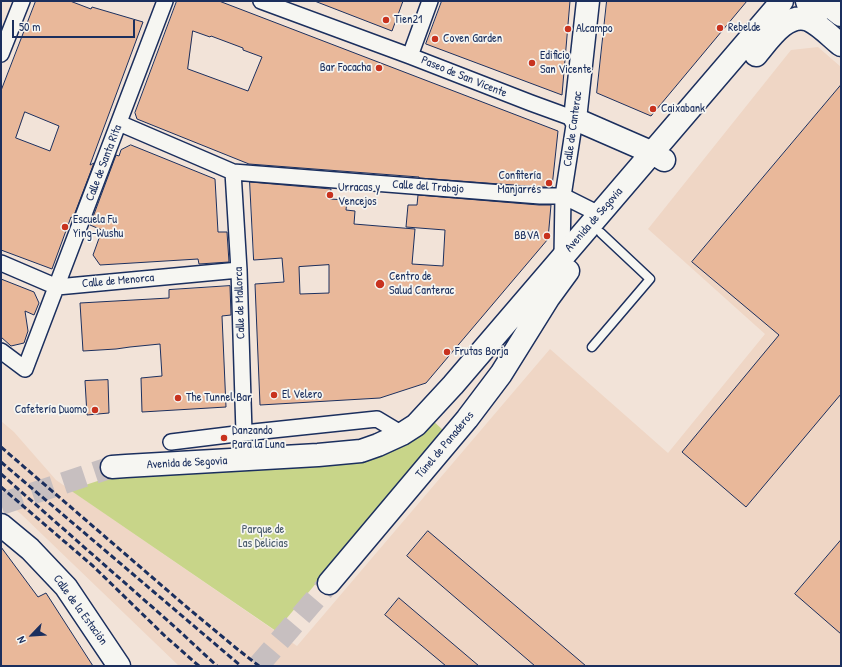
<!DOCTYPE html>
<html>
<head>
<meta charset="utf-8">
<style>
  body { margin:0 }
  #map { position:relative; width:842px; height:667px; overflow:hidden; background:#f2e3d8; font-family:"Patrick Hand",sans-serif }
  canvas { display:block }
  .frame { position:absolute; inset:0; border:2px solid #1b2f5e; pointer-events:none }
  .north { position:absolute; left:12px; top:615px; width:40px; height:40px; -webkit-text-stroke:3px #f6f6f2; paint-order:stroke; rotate:245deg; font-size:11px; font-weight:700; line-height:16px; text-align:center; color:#1b2f5e }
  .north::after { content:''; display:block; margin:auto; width:14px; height:18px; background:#1b2f5e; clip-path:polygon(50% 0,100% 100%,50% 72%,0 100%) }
  .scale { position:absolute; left:12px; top:20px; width:123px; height:18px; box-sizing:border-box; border:2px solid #1b2f5e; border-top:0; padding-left:5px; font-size:12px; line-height:14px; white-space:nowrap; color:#1b2f5e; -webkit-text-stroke:3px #f6f6f2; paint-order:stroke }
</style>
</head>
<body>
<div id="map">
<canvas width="842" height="667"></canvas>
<div class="frame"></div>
<div class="north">N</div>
<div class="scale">50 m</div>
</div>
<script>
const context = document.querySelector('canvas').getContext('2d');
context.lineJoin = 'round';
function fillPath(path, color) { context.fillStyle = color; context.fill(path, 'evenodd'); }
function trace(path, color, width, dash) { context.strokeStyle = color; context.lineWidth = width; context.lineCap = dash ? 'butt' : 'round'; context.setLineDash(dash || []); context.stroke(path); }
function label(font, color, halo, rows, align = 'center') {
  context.font = font + ' "Patrick Hand",sans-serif'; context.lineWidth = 3.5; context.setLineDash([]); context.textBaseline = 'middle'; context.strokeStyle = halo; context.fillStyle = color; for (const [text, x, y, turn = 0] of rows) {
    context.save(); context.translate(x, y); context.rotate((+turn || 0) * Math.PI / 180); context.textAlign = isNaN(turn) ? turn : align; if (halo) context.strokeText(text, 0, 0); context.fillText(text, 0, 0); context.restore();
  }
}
fillPath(new Path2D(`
  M 818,47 L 841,67 L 841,666 L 179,666 L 21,514 L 1,498 L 1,421 L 14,432 L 56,480 L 297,646 L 550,349 L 668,453 L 765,334 L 648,229 L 791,50 Z`), '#efd6c5');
fillPath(new Path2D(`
  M 431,419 L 444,431 L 276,631 L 70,490 L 113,476 L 341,461 L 362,462 L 411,437 Z`), '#c8d589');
const building = new Path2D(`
  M 36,1 L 70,1 L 91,9 L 92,7 L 143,22 L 90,165 L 94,163 L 73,218 L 71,217 L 52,269 L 1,250 L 1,91 ZM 25,112 L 59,126 L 50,151 L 16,138 Z
  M 177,1 L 219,1 L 558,131 L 552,187 L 540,187 L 419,178 L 419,177 L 249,164 L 137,119 L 135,113 ZM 193,31 L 210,37 L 211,36 L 243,48 L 243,50 L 262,57 L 248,91 L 188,69 Z
  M 318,1 L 403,1 L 392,31 L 317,2 Z
  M 442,1 L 570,1 L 562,95 L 426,44 Z
  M 607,1 L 747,1 L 651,116 L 597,93 Z
  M 841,85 L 841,394 L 746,507 L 682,452 L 779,335 L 692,262 Z
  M 131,145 L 215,179 L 218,232 L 227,232 L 229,262 L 199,264 L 198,259 L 100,265 L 93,255 L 102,230 L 90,225 L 116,155 L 119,156 L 121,150 Z
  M 250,182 L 331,189 L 330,199 L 347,200 L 346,210 L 355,211 L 354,224 L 415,229 L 412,264 L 443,266 L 445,230 L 406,227 L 408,205 L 417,205 L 418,195 L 539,205 L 551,205 L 548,239 L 426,383 L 380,398 L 260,405 L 255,284 L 284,282 L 282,258 L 254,260 ZM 329,265 L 329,293 L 300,294 L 299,267 Z
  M 1,279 L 34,292 L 39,303 L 34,315 L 25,311 L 28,331 L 24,343 L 11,346 L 1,337 Z
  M 230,286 L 231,315 L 222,316 L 226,407 L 142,412 L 141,378 L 162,376 L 160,344 L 130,347 L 116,349 L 83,351 L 80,303 L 169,298 L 169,290 Z
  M 108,380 L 109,413 L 87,415 L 85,381 Z
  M 428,531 L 586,666 L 535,666 L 407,556 Z
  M 841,540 L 841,634 L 795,594 Z
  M 1,547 L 38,597 L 46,593 L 93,666 L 1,666 Z
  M 399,598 L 479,666 L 446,666 L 385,615 Z`);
fillPath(building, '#e9b89a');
trace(building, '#1b2f5e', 1);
trace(new Path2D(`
  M 1,504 L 112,467
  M 258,666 L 329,583`), '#c7bfc0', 22, [22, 11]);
const lane = new Path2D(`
  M 592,347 L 650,279 L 601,233`);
const street = new Path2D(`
  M 261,1 L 410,56 L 531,103 L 575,119 L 563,196 L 562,257
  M 1,54 L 22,1
  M 410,56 L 430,1
  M 119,123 L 233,172 L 540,196 L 563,196 L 599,214
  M 233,172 L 239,270 L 244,433
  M 1,263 L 57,287 L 239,270
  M 1,351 L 25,369 L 165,1
  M 171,442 L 244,433 L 377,419 L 402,434`);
const secondary = new Path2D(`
  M 588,1 L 575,119 L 653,153 L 664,160
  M 807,1 L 810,10 L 818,25
  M 823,1 L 841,15
  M 756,55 C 768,41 787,11 809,20 C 820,25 832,38 841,45
  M 112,467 L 126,466 L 318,455 L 361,451 L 378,445 L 402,434 L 416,425 L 453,385 L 782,1
  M 1,525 L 30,549 L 66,587 L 119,666
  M 329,583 L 467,419 L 501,374 L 549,297 L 568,271`);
trace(lane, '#1b2f5e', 11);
trace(street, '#1b2f5e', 18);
trace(secondary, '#1b2f5e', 25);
trace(lane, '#f6f6f2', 8);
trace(street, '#f6f6f2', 15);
trace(secondary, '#f6f6f2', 22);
trace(new Path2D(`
  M 1,447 L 189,609 L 236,648 L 259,666
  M 1,462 L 241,666
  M 1,474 L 175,627 L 217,666
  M 1,487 L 93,566 L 166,637 L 199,666`), '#1b2f5e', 3, [6, 3]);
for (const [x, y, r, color] of [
  [386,20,4,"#c8321e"],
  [720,28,4,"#c8321e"],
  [568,29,4,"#c8321e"],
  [435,39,4,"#c8321e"],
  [532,63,4,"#c8321e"],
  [379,68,4,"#c8321e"],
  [653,109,4,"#c8321e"],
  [549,183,4,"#c8321e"],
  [330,195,4,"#c8321e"],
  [65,227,4,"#c8321e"],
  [547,236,4,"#c8321e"],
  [380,284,5,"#c8321e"],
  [447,352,4,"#c8321e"],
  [274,395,4,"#c8321e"],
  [178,398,4,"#c8321e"],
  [95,410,4,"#c8321e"],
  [224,438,4,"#c8321e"]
]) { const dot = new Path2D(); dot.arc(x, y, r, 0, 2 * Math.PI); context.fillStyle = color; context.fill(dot); trace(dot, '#f6f6f2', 1.5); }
label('12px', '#1b2f5e', '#f6f6f2', [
  ["Tien21",394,20],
  ["Rebelde",728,28],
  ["Alcampo",576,29],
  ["Coven Garden",443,39],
  ["Edificio",540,56],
  ["San Vicente",540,70],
  ["Bar Focacha",371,68,"right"],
  ["Caixabank",661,109],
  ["Confitería",541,176,"right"],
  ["Manjarrés",541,190,"right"],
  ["Urracas y",338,188],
  ["Vencejos",338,202],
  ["Escuela Fu",73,220],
  ["Ying-Wushu",73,234],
  ["BBVA",539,236,"right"],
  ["Centro de",389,277],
  ["Salud Canterac",389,291],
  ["Frutas Borja",455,352],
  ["El Velero",282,395],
  ["The Tunnel Bar",186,398],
  ["Cafetería Duomo",87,410,"right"],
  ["Danzando",232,431],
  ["Para la Luna",232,445]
], 'left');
label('12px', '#1b2f5e', '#f6f6f2', [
  ["Paseo de San Vicente",464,77,22],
  ["Calle de Canterac",573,129,-82],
  ["Calle de Santa Rita",104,163,-69],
  ["Calle del Trabajo",428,187,4],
  ["Avenida de Segovia",594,220,-49],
  ["Calle de Menorca",118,281,-5],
  ["Calle de Mallorca",240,303,-92],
  ["Túnel de Panaderos",445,445,-50],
  ["Avenida de Segovia",187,463,-3],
  ["Calle de la Estación",80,610,54]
]);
label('12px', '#465869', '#f6f6f2', [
  ["Parque de",263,530],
  ["Las Delicias",263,544]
]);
</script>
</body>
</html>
